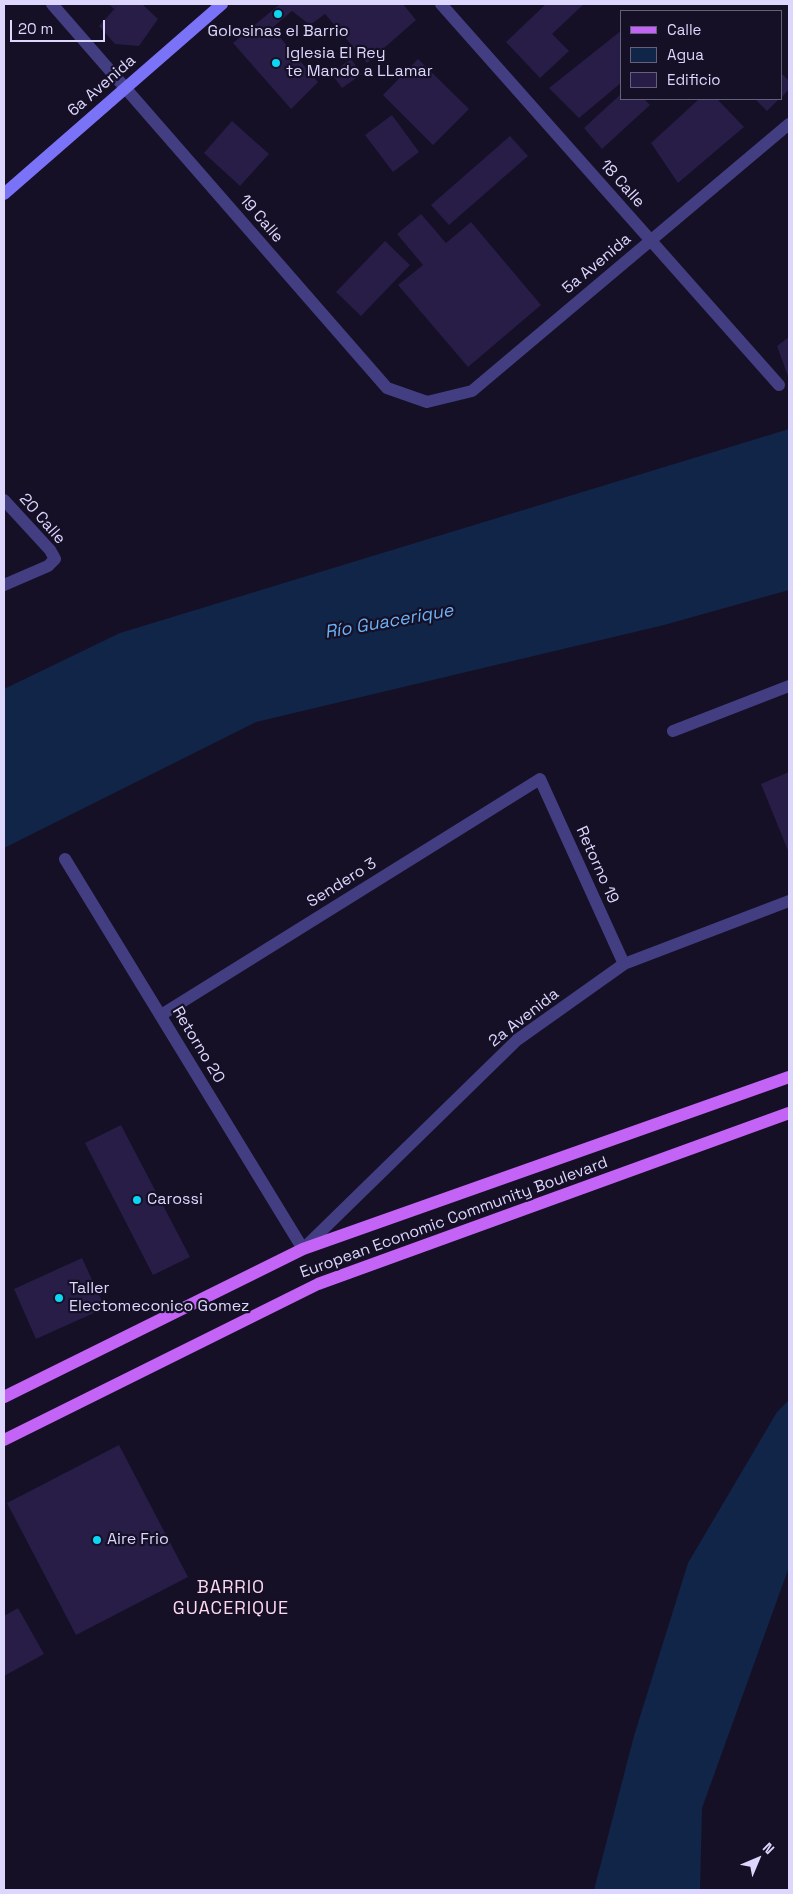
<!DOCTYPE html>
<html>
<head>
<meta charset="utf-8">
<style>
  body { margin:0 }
  #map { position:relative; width:793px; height:1894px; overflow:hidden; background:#151026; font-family:"Space Grotesk",sans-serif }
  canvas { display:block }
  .frame { position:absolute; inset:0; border:5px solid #ddd7fd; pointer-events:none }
  .legend { position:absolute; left:620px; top:10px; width:162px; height:90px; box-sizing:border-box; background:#151026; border:1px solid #65607c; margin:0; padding:6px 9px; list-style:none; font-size:15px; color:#ddd7fd }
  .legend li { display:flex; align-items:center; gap:10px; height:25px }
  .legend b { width:25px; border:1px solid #65607c }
  .north { position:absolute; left:733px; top:1834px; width:50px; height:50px; -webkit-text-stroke:4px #151026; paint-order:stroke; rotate:45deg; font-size:14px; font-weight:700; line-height:20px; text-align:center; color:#ddd7fd }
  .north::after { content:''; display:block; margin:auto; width:18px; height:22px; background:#ddd7fd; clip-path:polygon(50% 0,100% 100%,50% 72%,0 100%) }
  .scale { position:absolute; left:10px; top:20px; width:95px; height:22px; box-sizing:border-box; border:2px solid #ddd7fd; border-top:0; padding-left:6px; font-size:15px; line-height:18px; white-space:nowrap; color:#ddd7fd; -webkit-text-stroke:4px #151026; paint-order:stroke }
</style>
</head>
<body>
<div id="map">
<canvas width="793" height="1894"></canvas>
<div class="frame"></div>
<ul class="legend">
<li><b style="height:6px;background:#c464f7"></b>Calle</li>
<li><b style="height:14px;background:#112549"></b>Agua</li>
<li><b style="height:14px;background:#271d46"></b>Edificio</li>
</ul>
<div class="north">N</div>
<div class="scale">20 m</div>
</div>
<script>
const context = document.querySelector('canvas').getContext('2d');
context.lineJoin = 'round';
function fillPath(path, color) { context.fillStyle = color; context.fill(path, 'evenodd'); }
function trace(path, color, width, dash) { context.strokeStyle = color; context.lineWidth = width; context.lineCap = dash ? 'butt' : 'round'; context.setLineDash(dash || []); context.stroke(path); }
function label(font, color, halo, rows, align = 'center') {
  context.font = font + ' "Space Grotesk",sans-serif'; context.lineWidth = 4.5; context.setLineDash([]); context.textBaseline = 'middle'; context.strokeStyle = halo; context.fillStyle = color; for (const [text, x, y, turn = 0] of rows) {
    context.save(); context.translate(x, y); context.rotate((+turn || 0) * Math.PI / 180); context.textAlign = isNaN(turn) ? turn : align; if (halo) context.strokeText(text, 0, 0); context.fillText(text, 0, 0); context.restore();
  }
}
fillPath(new Path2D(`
  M 789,429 L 789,590 L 664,625 L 256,722 L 4,848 L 4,689 L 120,633 Z
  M 789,1400 L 789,1567 L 702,1808 L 700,1890 L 594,1890 L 634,1736 L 688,1563 L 777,1412 Z`), '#112549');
fillPath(new Path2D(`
  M 109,4 L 142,4 L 158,19 L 139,46 L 115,44 L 99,26 L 118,5 L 114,9 Z
  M 280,4 L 403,4 L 416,20 L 367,63 L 325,14 L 310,25 L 292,11 L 272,28 L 318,82 L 291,109 L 233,43 Z
  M 546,4 L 584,4 L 552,34 L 569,51 L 540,78 L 506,42 Z
  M 622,30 L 622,82 L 579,118 L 549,88 Z
  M 351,59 L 362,74 L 342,88 L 331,73 Z
  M 418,59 L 469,109 L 433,145 L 383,95 Z
  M 782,74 L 789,81 L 789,89 L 782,97 Z
  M 622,93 L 622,99 L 644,99 L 650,105 L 602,149 L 584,128 Z
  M 699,99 L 717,99 L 744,127 L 678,183 L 651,143 Z
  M 755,99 L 779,99 L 767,111 Z
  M 392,115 L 419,152 L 393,172 L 365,135 Z
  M 232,121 L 269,154 L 240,186 L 204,153 Z
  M 510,136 L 528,156 L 449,225 L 431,205 Z
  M 421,214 L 446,243 L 471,222 L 541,305 L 468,367 L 398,285 L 423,265 L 397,234 Z
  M 385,241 L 410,265 L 361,316 L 336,292 Z
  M 789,337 L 789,379 L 777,346 Z
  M 789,772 L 789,853 L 761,784 Z
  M 121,1125 L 190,1257 L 153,1275 L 85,1143 Z
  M 82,1258 L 105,1308 L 36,1339 L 14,1289 Z
  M 119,1445 L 188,1577 L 76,1635 L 7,1503 Z
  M 18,1608 L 44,1654 L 4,1676 L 4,1616 Z`), '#271d46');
trace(new Path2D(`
  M 673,731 L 789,686`), '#433e82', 12);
trace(new Path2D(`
  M 52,4 L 387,388 L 427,402 L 472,391 L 789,124
  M 441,4 L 779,385
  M 4,500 L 50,550 L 55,559 L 48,566 L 4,585
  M 65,859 L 303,1249 L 517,1040 L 624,964 L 789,901
  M 161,1015 L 540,779 L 624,964`), '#433e82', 12);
trace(new Path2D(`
  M 4,194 L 222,4`), '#7a73f8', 12);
trace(new Path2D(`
  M 4,1397 L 303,1249 L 789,1077
  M 4,1440 L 318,1284 L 789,1113`), '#c464f7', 12);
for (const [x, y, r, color] of [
  [278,14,5,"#0dd5f3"],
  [276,63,5,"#0dd5f3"],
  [137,1200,5,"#0dd5f3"],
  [59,1298,5,"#0dd5f3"],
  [97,1540,5,"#0dd5f3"]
]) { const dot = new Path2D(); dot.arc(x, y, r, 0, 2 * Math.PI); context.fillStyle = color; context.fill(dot); trace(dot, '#151026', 2); }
label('16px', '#ddd7fd', '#151026', [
  ["Golosinas el Barrio",278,32,"center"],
  ["Iglesia El Rey",286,54],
  ["te Mando a LLamar",286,72],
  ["Carossi",147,1200],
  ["Taller",69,1289],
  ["Electomeconico Gomez",69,1307],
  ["Aire Frio",107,1540]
], 'left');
label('16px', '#ddd7fd', '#151026', [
  ["6a Avenida",102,86,-41],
  ["18 Calle",622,184,48],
  ["19 Calle",261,219,49],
  ["5a Avenida",597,264,-40],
  ["20 Calle",42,519,49],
  ["Retorno 19",597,865,66],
  ["Sendero 3",342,883,-32],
  ["2a Avenida",524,1018,-38],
  ["Retorno 20",198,1045,59],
  ["European Economic Community Boulevard",454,1218,-20]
]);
label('italic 18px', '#6bb2f7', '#151026', [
  ["Río Guacerique",389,622,-10]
]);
context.letterSpacing = '1px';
label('18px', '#fdd9ef', '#151026', [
  ["BARRIO",231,1588],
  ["GUACERIQUE",231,1609]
]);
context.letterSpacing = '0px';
</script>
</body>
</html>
